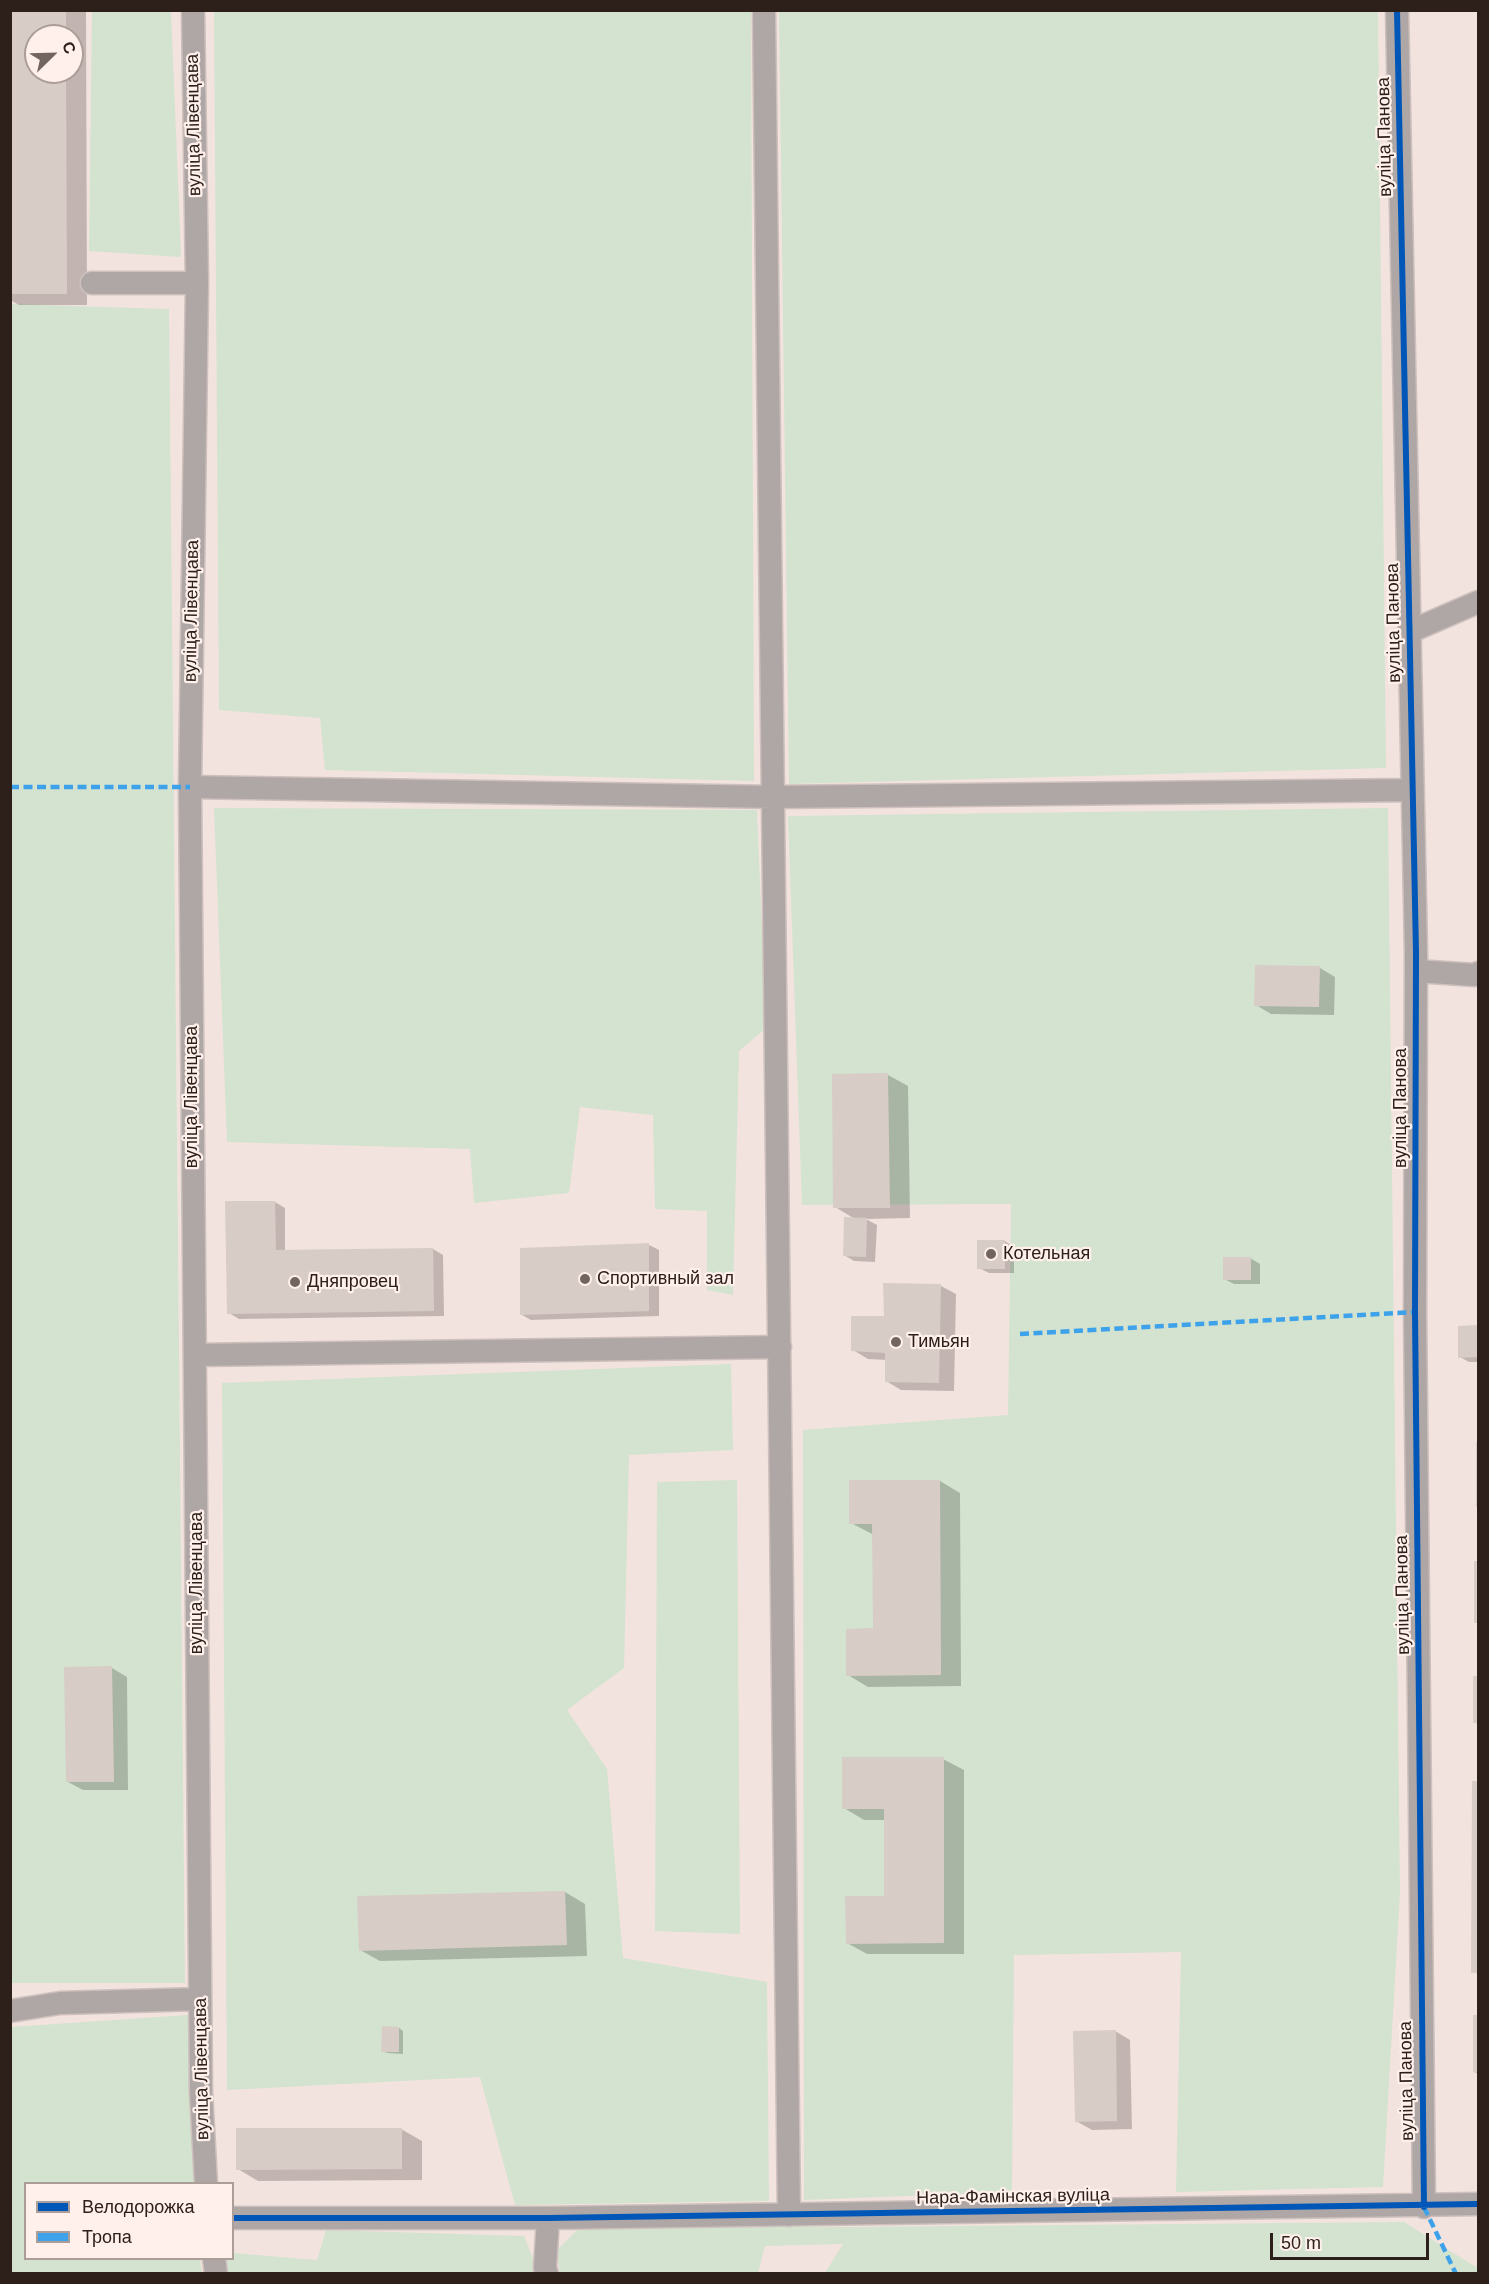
<!DOCTYPE html>
<html>
<head>
<meta charset="utf-8">
<style>
  body { margin:0 }
  #map { position:relative; width:1489px; height:2284px; overflow:hidden; background:#f3e3de; font-family:Arial,sans-serif }
  canvas { display:block }
  .frame { position:absolute; inset:0; border:12px solid #2d201b; pointer-events:none }
  .legend { position:absolute; left:24px; top:2182px; width:210px; height:78px; box-sizing:border-box; background:#fff0eb; border:2px solid #ab9d98; margin:0; padding:8px 10px; list-style:none; font-size:18px; color:#2d201b }
  .legend li { display:flex; align-items:center; gap:12px; height:30px }
  .legend b { width:30px; border:2px solid #ab9d98 }
  .north { position:absolute; left:24px; top:24px; width:60px; height:60px; box-sizing:border-box; background:#fff0eb; border:2px solid #ab9d98; border-radius:50%; rotate:67deg; font-size:16px; font-weight:700; line-height:24px; text-align:center; color:#2d201b }
  .north::after { content:''; display:block; margin:auto; width:21px; height:27px; background:#72645f; clip-path:polygon(50% 0,100% 100%,50% 72%,0 100%) }
  .scale { position:absolute; left:1270px; top:2233px; width:159px; height:27px; box-sizing:border-box; border:3px solid #2d201b; border-top:0; padding-left:8px; font-size:18px; line-height:21px; white-space:nowrap; color:#2d201b; -webkit-text-stroke:4px #fff0eb; paint-order:stroke }
</style>
</head>
<body>
<div id="map">
<canvas width="1489" height="2284"></canvas>
<div class="frame"></div>
<ul class="legend">
<li><b style="height:8px;background:#0057b8"></b>Велодорожка</li>
<li><b style="height:8px;background:#3ea2ea"></b>Тропа</li>
</ul>
<div class="north">С</div>
<div class="scale">50 m</div>
</div>
<script>
const context = document.querySelector('canvas').getContext('2d');
context.lineJoin = 'round';
function fillPath(path, color) { context.fillStyle = color; context.fill(path, 'evenodd'); }
function trace(path, color, width, dash) { context.strokeStyle = color; context.lineWidth = width; context.lineCap = dash ? 'butt' : 'round'; context.setLineDash(dash || []); context.stroke(path); }
function label(font, color, halo, rows, align = 'center') {
  context.font = font + ' Arial,sans-serif'; context.lineWidth = 4.5; context.setLineDash([]); context.textBaseline = 'middle'; context.strokeStyle = halo; context.fillStyle = color; for (const [text, x, y, turn = 0] of rows) {
    context.save(); context.translate(x, y); context.rotate((+turn || 0) * Math.PI / 180); context.textAlign = isNaN(turn) ? turn : align; if (halo) context.strokeText(text, 0, 0); context.fillText(text, 0, 0); context.restore();
  }
}
fillPath(new Path2D(`
  M 92,11 L 171,11 L 181,257 L 89,251 Z
  M 214,11 L 751,11 L 754,781 L 325,770 L 320,718 L 219,710 Z
  M 779,11 L 1378,11 L 1386,768 L 789,784 Z
  M 11,304 L 169,309 L 185,1983 L 11,1983 Z
  M 214,808 L 757,810 L 766,1028 L 739,1051 L 733,1295 L 707,1290 L 707,1211 L 655,1209 L 653,1115 L 580,1107 L 569,1193 L 474,1203 L 470,1149 L 227,1142 Z
  M 1388,808 L 1400,1893 L 1383,2187 L 1176,2192 L 1181,1952 L 1014,1955 L 1012,2192 L 804,2200 L 803,1430 L 1008,1415 L 1011,1204 L 802,1205 L 788,816 Z
  M 731,1364 L 733,1450 L 629,1455 L 624,1668 L 567,1710 L 607,1769 L 623,1958 L 767,1982 L 769,2201 L 515,2205 L 480,2077 L 227,2090 L 222,1383 Z
  M 737,1480 L 740,1934 L 655,1931 L 657,1482 Z
  M 188,2015 L 194,2183 L 26,2184 L 26,2258 L 200,2259 L 202,2273 L 11,2274 L 11,2027 Z
  M 1404,2222 L 1476,2267 L 1478,2263 L 1478,2273 L 825,2273 L 843,2244 L 765,2246 L 758,2273 L 560,2274 L 557,2250 L 581,2226 L 843,2227 Z
  M 326,2230 L 524,2236 L 539,2273 L 228,2274 L 226,2259 L 232,2258 L 233,2253 L 317,2260 Z`), '#d3e3cf');
fillPath(new Path2D(`
  M 10,10 L 86,10 L 87,305 L 19,305 L 10,300 ZM 36,36 L 72,36 L 72,72 L 36,72 Z
  M 1320,968 L 1335,977 L 1334,1015 L 1271,1014 L 1256,1005 Z
  M 833,1075 L 888,1075 L 908,1086 L 910,1218 L 866,1219 L 877,1225 L 875,1262 L 854,1261 L 844,1255 L 855,1219 L 835,1207 Z
  M 275,1202 L 285,1208 L 285,1251 L 433,1249 L 443,1255 L 444,1316 L 239,1319 L 229,1313 Z
  M 1005,1241 L 1014,1247 L 1014,1273 L 989,1273 L 979,1268 Z
  M 649,1245 L 659,1250 L 659,1316 L 531,1320 L 522,1315 Z
  M 1250,1258 L 1260,1264 L 1260,1284 L 1234,1284 L 1224,1279 Z
  M 885,1285 L 941,1286 L 956,1294 L 954,1391 L 901,1390 L 886,1381 L 887,1360 L 868,1359 L 853,1350 L 885,1317 Z
  M 1459,1327 L 1478,1327 L 1478,1362 L 1469,1362 L 1460,1357 Z
  M 1477,1444 L 1478,1444 L 1478,1507 L 1478,1506 Z
  M 940,1481 L 960,1493 L 961,1686 L 868,1687 L 848,1675 L 875,1630 L 874,1535 L 851,1523 Z
  M 1475,1562 L 1478,1562 L 1478,1623 L 1476,1622 Z
  M 112,1668 L 127,1677 L 128,1790 L 83,1790 L 68,1782 Z
  M 1474,1678 L 1478,1678 L 1478,1724 L 1475,1722 Z
  M 943,1759 L 964,1770 L 964,1954 L 867,1954 L 847,1943 L 886,1897 L 886,1820 L 864,1820 L 844,1808 Z
  M 1473,1783 L 1478,1783 L 1478,1974 L 1473,1972 Z
  M 565,1892 L 585,1904 L 587,1956 L 380,1961 L 360,1950 Z
  M 1474,2016 L 1478,2016 L 1478,2074 L 1474,2072 Z
  M 399,2028 L 403,2031 L 403,2054 L 387,2053 L 383,2051 Z
  M 1115,2031 L 1130,2040 L 1132,2129 L 1092,2130 L 1076,2121 Z
  M 401,2129 L 422,2141 L 422,2180 L 258,2181 L 238,2169 Z`), '#0003');
fillPath(new Path2D(`
  M 10,10 L 66,10 L 66,36 L 36,36 L 36,72 L 66,72 L 67,294 L 10,294 Z
  M 1255,965 L 1320,966 L 1319,1007 L 1254,1006 Z
  M 888,1073 L 890,1208 L 833,1208 L 832,1074 Z
  M 225,1201 L 275,1201 L 276,1250 L 433,1248 L 434,1311 L 227,1314 Z
  M 844,1217 L 867,1218 L 866,1257 L 843,1256 Z
  M 977,1240 L 1005,1240 L 1005,1269 L 977,1269 Z
  M 649,1243 L 649,1311 L 520,1315 L 520,1248 Z
  M 1223,1257 L 1251,1257 L 1251,1280 L 1223,1280 Z
  M 883,1283 L 941,1284 L 939,1383 L 885,1382 L 885,1353 L 851,1351 L 851,1316 L 884,1316 Z
  M 1478,1325 L 1478,1357 L 1458,1358 L 1458,1326 Z
  M 1476,1442 L 1478,1442 L 1478,1507 L 1476,1507 Z
  M 849,1480 L 940,1480 L 941,1675 L 846,1676 L 846,1629 L 873,1628 L 872,1524 L 849,1524 Z
  M 1474,1561 L 1478,1561 L 1478,1623 L 1474,1623 Z
  M 112,1666 L 114,1782 L 66,1782 L 64,1667 Z
  M 1473,1676 L 1478,1676 L 1478,1723 L 1473,1723 Z
  M 842,1757 L 944,1757 L 944,1943 L 846,1944 L 845,1896 L 884,1896 L 884,1809 L 842,1809 Z
  M 1472,1781 L 1478,1781 L 1478,1973 L 1471,1973 Z
  M 565,1891 L 567,1945 L 359,1951 L 357,1896 Z
  M 1473,2015 L 1478,2015 L 1478,2073 L 1473,2072 Z
  M 382,2026 L 399,2027 L 399,2052 L 381,2052 Z
  M 1116,2030 L 1117,2121 L 1075,2122 L 1073,2031 Z
  M 236,2128 L 402,2128 L 402,2169 L 236,2170 Z`), '#d8ccc6');
const minor = new Path2D(`
  M 193,10 L 197,283 L 190,787 L 201,2092 L 206,2184
  M 764,10 L 789,2215
  M 1397,10 L 1416,952 L 1415,1312 L 1424,2207
  M 92,283 L 197,283
  M 1409,632 L 1478,602
  M 190,787 L 774,797 L 1412,790
  M 1416,971 L 1475,975 L 1478,973
  M 195,1355 L 780,1347
  M 10,2011 L 60,2003 L 200,1999
  M 232,2218 L 548,2218 L 1478,2204
  M 214,2258 L 216,2274
  M 547,2274 L 545,2268 L 548,2218`);
trace(minor, '#cec1bd', 25);
trace(minor, '#afa7a6', 22);
trace(new Path2D(`
  M 10,787 L 190,787
  M 1020,1334 L 1415,1312
  M 1424,2207 L 1456,2274`), '#3ea2ea', 4.5, [9, 4.5]);
trace(new Path2D(`
  M 1397,10 L 1416,952 L 1415,1312 L 1424,2207
  M 232,2218 L 548,2218 L 1478,2204`), '#0057b8', 6);
for (const [x, y, r, color] of [
  [991,1254,6,"#72645f"],
  [585,1279,6,"#72645f"],
  [295,1282,6,"#72645f"],
  [896,1342,6,"#72645f"]
]) { const dot = new Path2D(); dot.arc(x, y, r, 0, 2 * Math.PI); context.fillStyle = color; context.fill(dot); trace(dot, '#fff0eb', 2); }
label('18px', '#2d201b', '#fff0eb', [
  ["вуліца Лівенцава",194,125,-91],
  ["вуліца Панова",1385,137,-91],
  ["вуліца Лівенцава",192,611,-89],
  ["вуліца Панова",1394,623,-91],
  ["вуліца Лівенцава",192,1097,-90],
  ["вуліца Панова",1401,1108,-90],
  ["вуліца Лівенцава",197,1583,-90],
  ["вуліца Панова",1403,1595,-91],
  ["вуліца Лівенцава",202,2069,-91],
  ["вуліца Панова",1407,2081,-91],
  ["Нара-Фамінская вуліца",1013,2197,-1]
]);
label('18px', '#2d201b', '#fff0eb', [
  ["Котельная",1003,1254],
  ["Спортивный зал",597,1279],
  ["Дняпровец",307,1282],
  ["Тимьян",908,1342]
], 'left');
</script>
</body>
</html>
